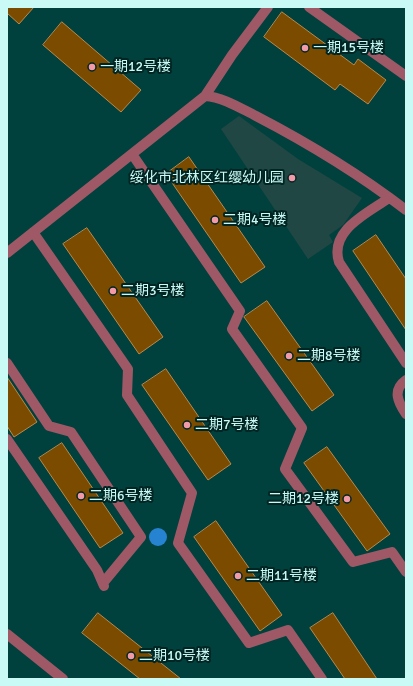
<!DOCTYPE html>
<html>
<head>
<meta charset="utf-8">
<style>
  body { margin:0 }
  #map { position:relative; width:413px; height:686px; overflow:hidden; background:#00413e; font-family:Signika,sans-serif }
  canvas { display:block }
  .frame { position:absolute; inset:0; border:8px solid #c9faf5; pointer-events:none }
</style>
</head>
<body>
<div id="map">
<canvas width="413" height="686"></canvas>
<div class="frame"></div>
</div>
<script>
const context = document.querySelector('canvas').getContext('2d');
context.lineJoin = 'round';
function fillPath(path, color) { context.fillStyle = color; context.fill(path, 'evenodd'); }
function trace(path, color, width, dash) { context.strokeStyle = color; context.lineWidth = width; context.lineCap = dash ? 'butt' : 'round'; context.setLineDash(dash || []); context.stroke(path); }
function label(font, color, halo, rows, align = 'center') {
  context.font = font + ' Signika,"Noto Sans SC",sans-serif'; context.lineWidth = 4; context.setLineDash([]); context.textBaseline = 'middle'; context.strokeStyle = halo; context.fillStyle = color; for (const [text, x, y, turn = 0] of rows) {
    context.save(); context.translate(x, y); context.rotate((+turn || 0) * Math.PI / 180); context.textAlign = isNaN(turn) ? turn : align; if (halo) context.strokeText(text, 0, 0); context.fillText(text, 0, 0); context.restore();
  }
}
fillPath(new Path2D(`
  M 239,116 L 298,159 L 362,198 L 343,225 L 329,235 L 333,242 L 308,259 L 221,129 Z`), '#214744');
fillPath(new Path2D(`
  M149 537a9 9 0 1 1 18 0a9 9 0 1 1-18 0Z`), '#2583d1');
const building = new Path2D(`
  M 7,7 L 34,7 L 19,24 L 7,13 Z
  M 282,12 L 354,65 L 358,59 L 386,80 L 368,104 L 340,84 L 335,90 L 264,37 Z
  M 62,22 L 141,90 L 121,112 L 43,45 Z
  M 189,157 L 265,267 L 241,283 L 166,174 Z
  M 87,228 L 163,337 L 139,354 L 63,244 Z
  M 376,235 L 406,279 L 406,330 L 353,251 Z
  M 267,301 L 334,395 L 312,411 L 244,317 Z
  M 166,369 L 231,464 L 208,480 L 142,385 Z
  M 7,377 L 37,422 L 14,437 L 7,426 Z
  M 62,443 L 123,533 L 100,548 L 39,458 Z
  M 327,447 L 390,534 L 367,551 L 304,463 Z
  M 216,521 L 282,615 L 260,631 L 194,537 Z
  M 98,613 L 181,679 L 140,679 L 82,633 Z
  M 333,613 L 377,679 L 345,679 L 310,628 Z`);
fillPath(building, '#7b4b00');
trace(building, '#bb884b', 1);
trace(new Path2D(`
  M 309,7 L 406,76
  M 205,96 L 232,55 L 268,7
  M 132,154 L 240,311 L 232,329 L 302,428 L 285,469 L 353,562 L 392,552 L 406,572
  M 389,198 C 368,213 329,230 339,262 L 406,363
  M 33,232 L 128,369 L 127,395 L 192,493 L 178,543 L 249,643 L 288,630 L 322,679
  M 7,253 L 205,96 C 223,97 240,108 256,116 C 308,143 359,174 406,210
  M 7,363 L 49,426 L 71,432 L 141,537 L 103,583
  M 406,380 C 392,390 398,402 406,414
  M 7,439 L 97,570 L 104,586
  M 7,634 L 63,679`), '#9f5966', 10);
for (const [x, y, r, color] of [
  [305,48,4,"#f39aa9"],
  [92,67,4,"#f39aa9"],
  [292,178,4,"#f39aa9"],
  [215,220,4,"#f39aa9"],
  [113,291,4,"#f39aa9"],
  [289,356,4,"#f39aa9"],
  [187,425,4,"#f39aa9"],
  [81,496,4,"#f39aa9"],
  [347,499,4,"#f39aa9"],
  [238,576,4,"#f39aa9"],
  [131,656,4,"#f39aa9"]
]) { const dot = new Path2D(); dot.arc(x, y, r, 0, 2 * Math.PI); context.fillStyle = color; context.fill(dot); trace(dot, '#012523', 1.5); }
label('14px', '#c9faf5', '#012523', [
  ["一期15号楼",313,48],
  ["一期12号楼",100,67],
  ["绥化市北林区红缨幼儿园",284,178,"right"],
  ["二期4号楼",223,220],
  ["二期3号楼",121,291],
  ["二期8号楼",297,356],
  ["二期7号楼",195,425],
  ["二期6号楼",89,496],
  ["二期12号楼",339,499,"right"],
  ["二期11号楼",246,576],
  ["二期10号楼",139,656]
], 'left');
</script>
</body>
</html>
